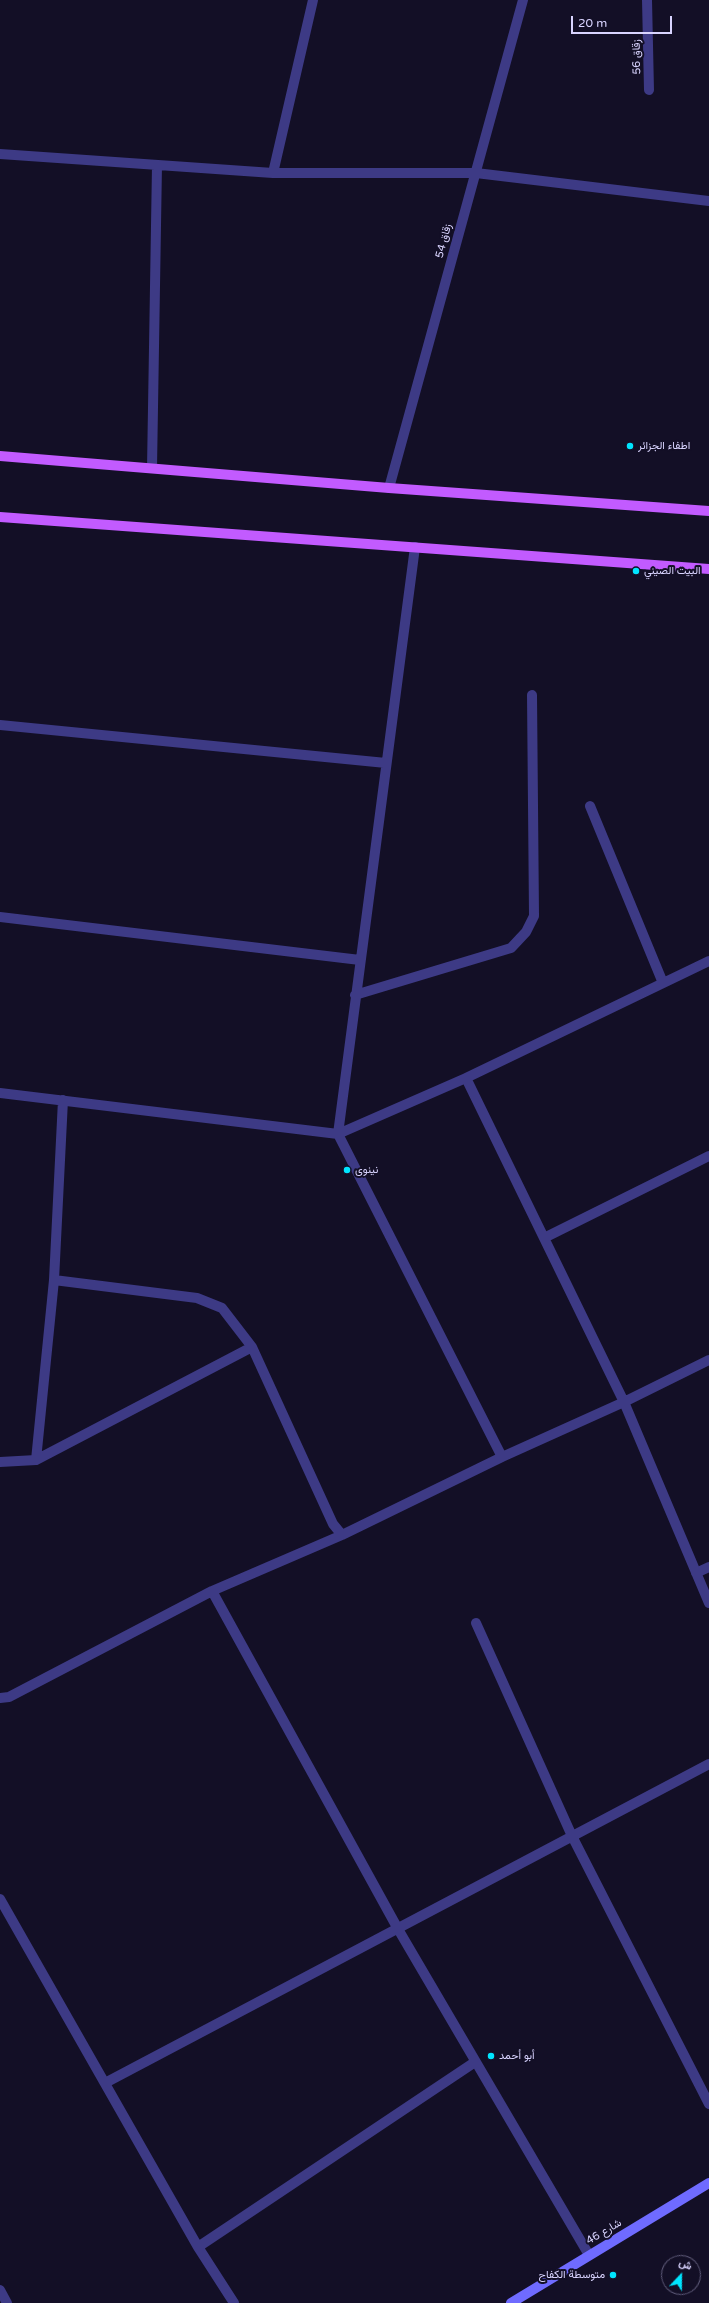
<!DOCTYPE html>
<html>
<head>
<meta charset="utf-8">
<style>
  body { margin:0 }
  #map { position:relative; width:709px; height:2303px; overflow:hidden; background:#130f26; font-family:"Varela Round",Vazirmatn,sans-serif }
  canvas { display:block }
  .north { position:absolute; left:661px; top:2255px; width:40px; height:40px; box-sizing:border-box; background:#130f26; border:1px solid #625e7d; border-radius:50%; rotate:22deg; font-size:11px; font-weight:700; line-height:16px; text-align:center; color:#d9d4ff }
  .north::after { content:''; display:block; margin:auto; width:14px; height:18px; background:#00e5ff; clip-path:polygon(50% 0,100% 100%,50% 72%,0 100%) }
  .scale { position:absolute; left:571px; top:16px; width:101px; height:18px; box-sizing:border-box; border:2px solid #d9d4ff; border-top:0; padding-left:5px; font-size:12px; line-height:14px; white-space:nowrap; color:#d9d4ff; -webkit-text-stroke:3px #130f26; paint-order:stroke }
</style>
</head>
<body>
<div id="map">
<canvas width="709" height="2303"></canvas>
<div class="north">ش</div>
<div class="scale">20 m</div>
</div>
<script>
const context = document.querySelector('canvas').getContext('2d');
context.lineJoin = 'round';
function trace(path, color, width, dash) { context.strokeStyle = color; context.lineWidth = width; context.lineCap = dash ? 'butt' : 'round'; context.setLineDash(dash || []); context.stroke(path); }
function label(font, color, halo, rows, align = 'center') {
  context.font = font + ' "Varela Round",Vazirmatn,sans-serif'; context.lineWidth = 4; context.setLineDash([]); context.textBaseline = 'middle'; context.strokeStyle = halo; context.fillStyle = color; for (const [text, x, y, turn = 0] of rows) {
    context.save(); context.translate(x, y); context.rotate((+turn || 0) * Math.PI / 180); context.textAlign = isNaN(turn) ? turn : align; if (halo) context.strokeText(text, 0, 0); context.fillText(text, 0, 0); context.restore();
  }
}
trace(new Path2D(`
  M 647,0 L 649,90
  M 0,154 L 273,173 L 476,173 L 709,201
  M 273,173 L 313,0
  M 152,468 L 157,165
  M 389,488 L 523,0
  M 415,547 L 338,1134 L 502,1457
  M 0,725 L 386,763
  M 590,806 L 663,983
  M 0,917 L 360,960
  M 355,995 L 511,948 L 526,932 L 534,916 L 532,695
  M 466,1078 L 624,1402 L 709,1603
  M 0,1093 L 338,1134 L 466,1078 L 709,961
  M 544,1238 L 709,1156
  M 54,1280 L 197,1298 L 222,1308 L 252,1347 L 333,1524 L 342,1535
  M 36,1460 L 54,1280 L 63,1100
  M 0,1462 L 36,1460 L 252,1347
  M 696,1573 L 709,1567
  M 212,1591 L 398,1929 L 589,2255
  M 476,1623 L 572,1836 L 709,2104
  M 0,1698 L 9,1697 L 212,1591 L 342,1535 L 502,1457 L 624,1402 L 709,1360
  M 0,1899 L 198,2247 L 234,2303
  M 105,2083 L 709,1764
  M 198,2247 L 475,2062
  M 0,2290 L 7,2303`), '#3d3a85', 10);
trace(new Path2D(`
  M 511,2303 L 709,2183`), '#6f6bff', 10);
trace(new Path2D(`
  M 0,456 L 389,488 L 709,511
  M 0,517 L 709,569`), '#c25bff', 10);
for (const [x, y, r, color] of [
  [630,446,4,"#00e5ff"],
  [636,571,4,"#00e5ff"],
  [347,1170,4,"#00e5ff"],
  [491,2056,4,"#00e5ff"],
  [613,2275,4,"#00e5ff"]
]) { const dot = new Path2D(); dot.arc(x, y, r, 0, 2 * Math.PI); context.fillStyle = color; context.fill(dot); trace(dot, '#130f26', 1.5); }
label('11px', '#d9d4ff', '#130f26', [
  ["زقاق 56",637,57,-91],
  ["زقاق 54",444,241,-75],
  ["شارع 46",604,2232,-31]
]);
label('11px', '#d9d4ff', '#130f26', [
  ["اطفاء الجزائر",638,446],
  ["البيت الصيني",644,571],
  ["نينوى",355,1170],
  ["أبو أحمد",499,2056],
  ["متوسطة الكفاح",605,2275,"right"]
], 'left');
</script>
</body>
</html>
